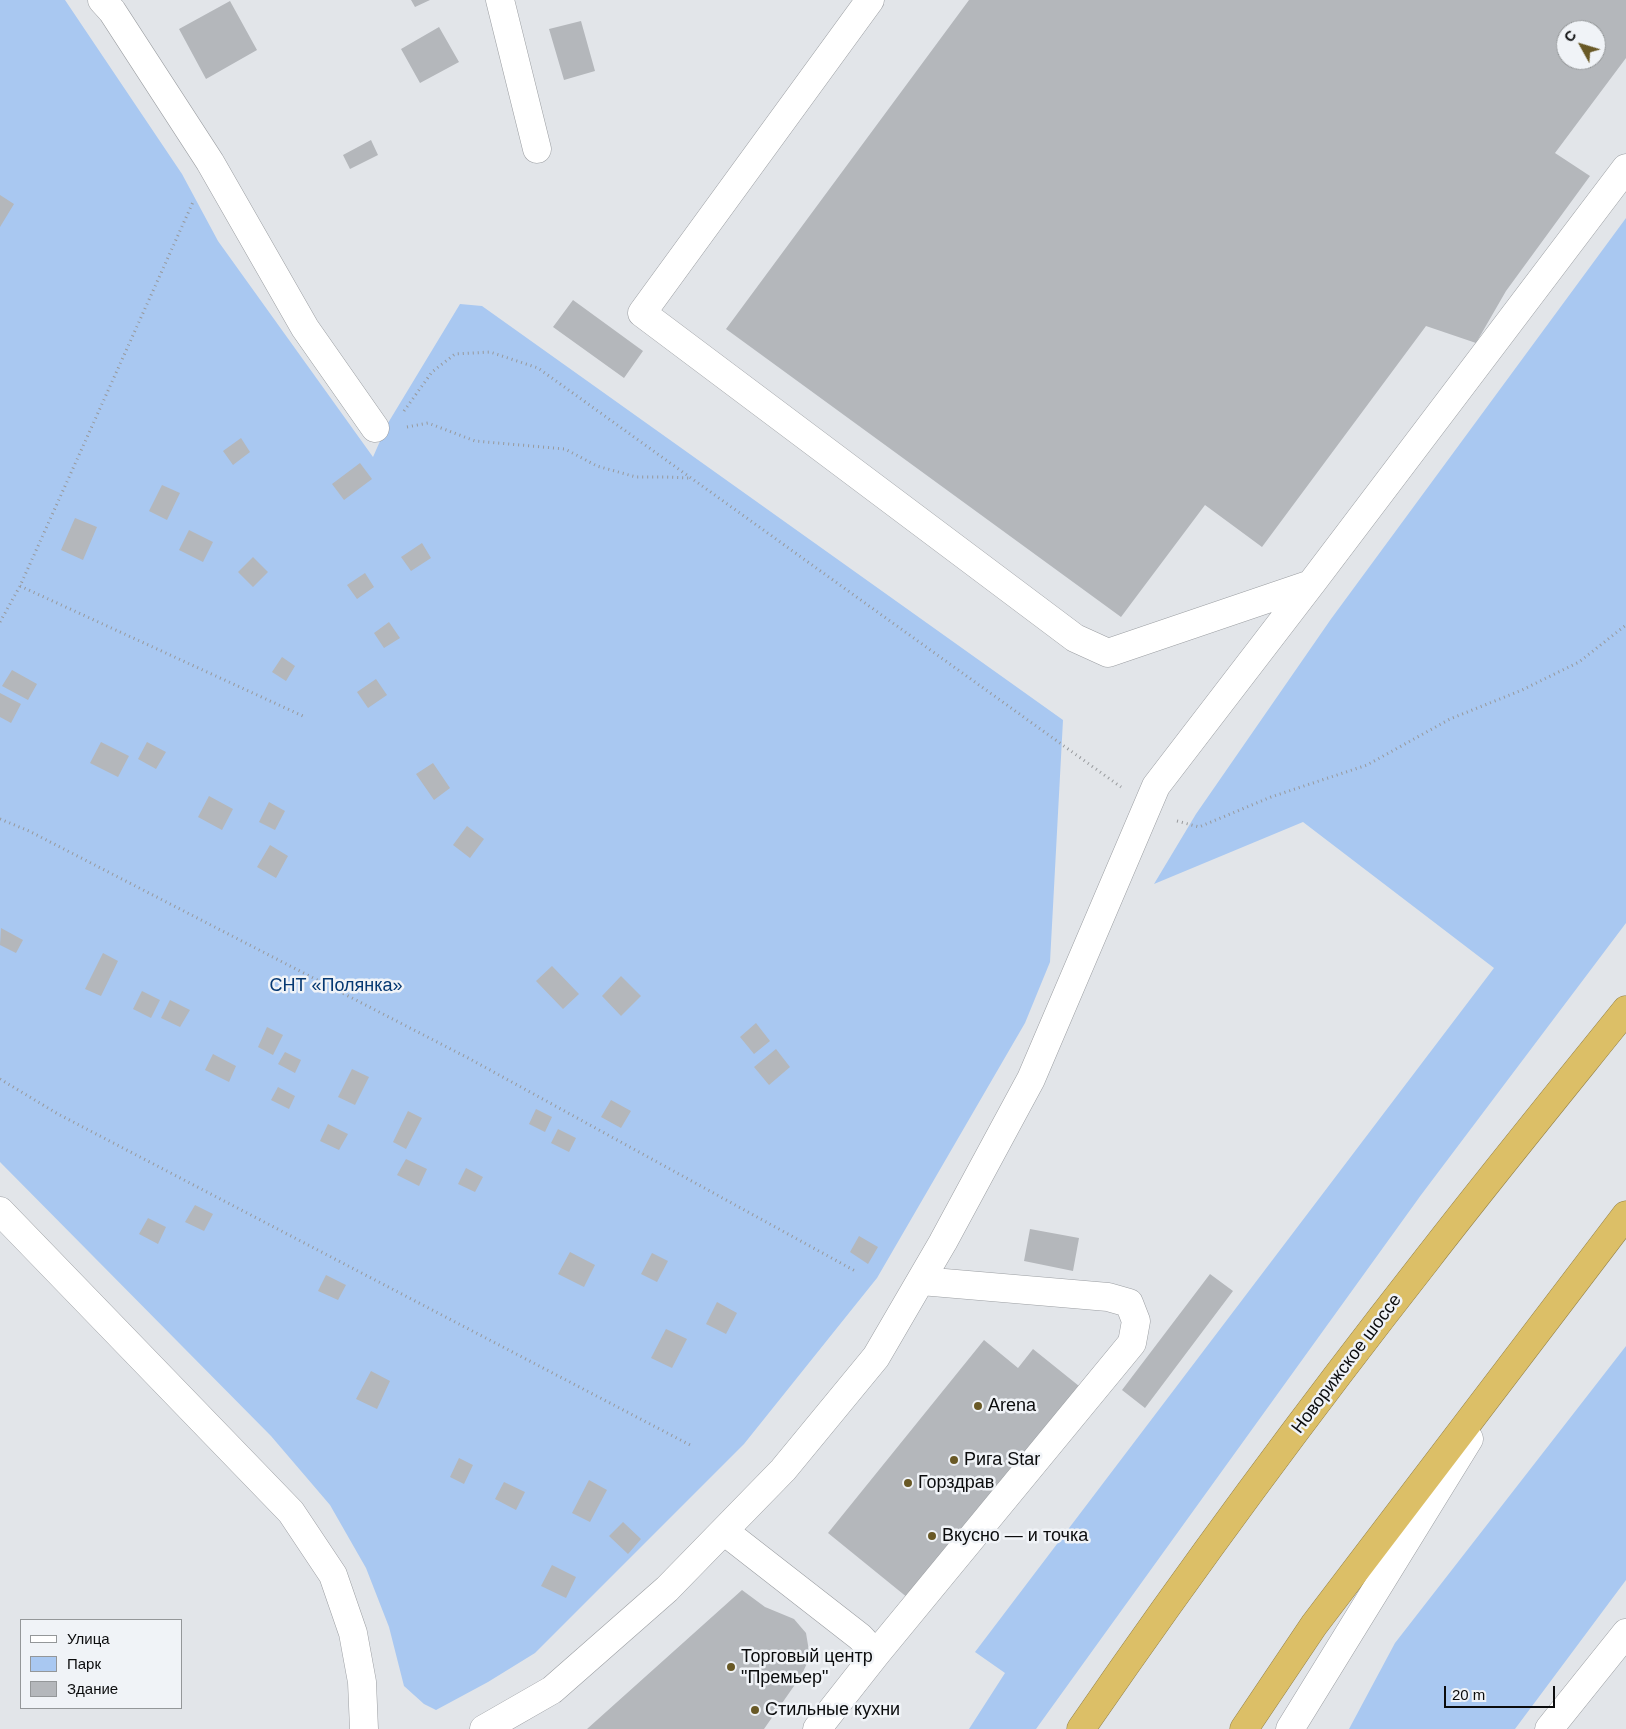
<!DOCTYPE html>
<html>
<head>
<meta charset="utf-8">
<style>
  body { margin:0 }
  #map { position:relative; width:1626px; height:1729px; overflow:hidden; background:#e2e5e9; font-family:Arial,sans-serif }
  canvas { display:block }
  .legend { position:absolute; left:20px; top:1619px; width:162px; height:90px; box-sizing:border-box; background:#f0f3f7; border:1px solid #949799; margin:0; padding:6px 9px; list-style:none; font-size:15px; color:#0b0c0d }
  .legend li { display:flex; align-items:center; gap:10px; height:25px }
  .legend b { width:25px; border:1px solid #949799 }
  .north { position:absolute; left:1556px; top:20px; width:50px; height:50px; box-sizing:border-box; background:#f0f3f7; border:1px solid #949799; border-radius:50%; rotate:309deg; font-size:14px; font-weight:700; line-height:20px; text-align:center; color:#0b0c0d }
  .north::after { content:''; display:block; margin:auto; width:18px; height:22px; background:#695926; clip-path:polygon(50% 0,100% 100%,50% 72%,0 100%) }
  .scale { position:absolute; left:1444px; top:1686px; width:111px; height:22px; box-sizing:border-box; border:2px solid #0b0c0d; border-top:0; padding-left:6px; font-size:15px; line-height:18px; white-space:nowrap; color:#0b0c0d; -webkit-text-stroke:4px #f0f3f7; paint-order:stroke }
</style>
</head>
<body>
<div id="map">
<canvas width="1626" height="1729"></canvas>
<ul class="legend">
<li><b style="height:6px;background:#fff"></b>Улица</li>
<li><b style="height:14px;background:#a9c8f1"></b>Парк</li>
<li><b style="height:14px;background:#b4b7bb"></b>Здание</li>
</ul>
<div class="north">С</div>
<div class="scale">20 m</div>
</div>
<script>
const context = document.querySelector('canvas').getContext('2d');
context.lineJoin = 'round';
function fillPath(path, color) { context.fillStyle = color; context.fill(path, 'evenodd'); }
function trace(path, color, width, dash) { context.strokeStyle = color; context.lineWidth = width; context.lineCap = dash ? 'butt' : 'round'; context.setLineDash(dash || []); context.stroke(path); }
function label(font, color, halo, rows, align = 'center') {
  context.font = font + ' Arial,sans-serif'; context.lineWidth = 5; context.setLineDash([]); context.textBaseline = 'middle'; context.strokeStyle = halo; context.fillStyle = color; for (const [text, x, y, turn = 0] of rows) {
    context.save(); context.translate(x, y); context.rotate((+turn || 0) * Math.PI / 180); context.textAlign = isNaN(turn) ? turn : align; if (halo) context.strokeText(text, 0, 0); context.fillText(text, 0, 0); context.restore();
  }
}
fillPath(new Path2D(`
  M 0,0 L 65,0 L 182,174 L 218,241 L 373,457 L 388,423 L 460,304 L 482,306 L 1063,720 L 1050,962 L 1025,1023 L 877,1278 L 744,1444 L 535,1653 L 488,1682 L 436,1710 L 424,1704 L 404,1686 L 389,1627 L 366,1568 L 330,1505 L 271,1436 L 0,1162 Z
  M 1626,218 L 1626,923 L 1421,1195 L 1036,1729 L 969,1729 L 1005,1673 L 975,1652 L 1494,968 L 1303,822 L 1154,884 L 1196,814 L 1331,619 Z
  M 1626,1346 L 1626,1580 L 1515,1729 L 1349,1729 L 1395,1643 Z`), '#a9c8f1');
fillPath(new Path2D(`
  M 411,0 L 430,0 L 415,7 Z
  M 969,0 L 1626,0 L 1626,58 L 1555,153 L 1590,176 L 1506,291 L 1476,343 L 1426,326 L 1262,547 L 1205,505 L 1121,617 L 726,329 ZM 1566,30 L 1596,30 L 1596,60 L 1566,60 Z
  M 230,1 L 257,50 L 206,79 L 179,29 Z
  M 581,21 L 595,71 L 564,80 L 549,29 Z
  M 439,27 L 459,62 L 420,83 L 401,49 Z
  M 371,140 L 378,155 L 350,169 L 343,155 Z
  M 0,195 L 14,204 L 0,227 Z
  M 573,300 L 643,351 L 624,378 L 553,327 Z
  M 241,438 L 250,452 L 233,465 L 223,451 Z
  M 360,463 L 372,479 L 344,500 L 332,484 Z
  M 162,485 L 180,493 L 167,520 L 149,511 Z
  M 75,518 L 97,527 L 83,560 L 61,550 Z
  M 189,530 L 213,542 L 203,562 L 179,550 Z
  M 422,543 L 431,558 L 411,571 L 401,557 Z
  M 253,557 L 268,572 L 253,587 L 238,572 Z
  M 365,573 L 374,587 L 357,599 L 347,585 Z
  M 389,622 L 400,638 L 384,648 L 374,633 Z
  M 282,657 L 295,666 L 286,681 L 272,672 Z
  M 12,670 L 37,684 L 28,700 L 2,686 Z
  M 376,679 L 387,695 L 368,708 L 357,692 Z
  M 0,693 L 21,704 L 11,723 L 0,717 Z
  M 101,742 L 129,756 L 118,777 L 90,763 Z
  M 147,742 L 166,752 L 156,769 L 138,759 Z
  M 433,763 L 450,788 L 434,800 L 416,774 Z
  M 209,796 L 233,809 L 222,830 L 198,817 Z
  M 269,802 L 285,811 L 275,830 L 259,822 Z
  M 467,826 L 484,839 L 470,858 L 453,845 Z
  M 270,845 L 288,856 L 276,878 L 257,867 Z
  M 1,928 L 23,940 L 16,953 L 0,945 Z
  M 103,953 L 118,961 L 101,996 L 85,989 Z
  M 552,966 L 579,994 L 563,1009 L 536,981 Z
  M 621,976 L 641,996 L 621,1016 L 602,996 Z
  M 142,991 L 160,1000 L 151,1018 L 133,1009 Z
  M 170,1000 L 190,1010 L 180,1027 L 161,1018 Z
  M 756,1023 L 770,1041 L 754,1054 L 740,1037 Z
  M 267,1027 L 283,1035 L 273,1055 L 258,1047 Z
  M 776,1049 L 790,1067 L 769,1085 L 754,1067 Z
  M 285,1052 L 301,1060 L 295,1073 L 278,1064 Z
  M 213,1054 L 236,1066 L 229,1082 L 205,1070 Z
  M 352,1069 L 369,1077 L 355,1105 L 338,1097 Z
  M 278,1087 L 295,1096 L 289,1109 L 271,1100 Z
  M 611,1100 L 631,1111 L 621,1128 L 601,1117 Z
  M 536,1109 L 552,1117 L 545,1132 L 529,1124 Z
  M 408,1111 L 422,1118 L 406,1149 L 393,1142 Z
  M 328,1124 L 348,1134 L 339,1150 L 320,1141 Z
  M 558,1129 L 576,1138 L 569,1152 L 551,1143 Z
  M 406,1159 L 427,1169 L 419,1186 L 397,1175 Z
  M 466,1168 L 483,1177 L 475,1192 L 458,1184 Z
  M 195,1205 L 213,1214 L 204,1231 L 185,1222 Z
  M 148,1218 L 166,1227 L 158,1244 L 139,1234 Z
  M 1030,1229 L 1079,1238 L 1073,1271 L 1024,1261 Z
  M 859,1236 L 878,1247 L 868,1264 L 850,1252 Z
  M 570,1252 L 595,1265 L 584,1287 L 558,1274 Z
  M 652,1253 L 668,1261 L 657,1282 L 641,1274 Z
  M 1210,1274 L 1233,1291 L 1145,1408 L 1122,1390 Z
  M 326,1275 L 346,1285 L 338,1300 L 318,1291 Z
  M 717,1302 L 737,1313 L 726,1334 L 706,1324 Z
  M 666,1329 L 687,1339 L 672,1368 L 651,1358 Z
  M 984,1340 L 1018,1368 L 1033,1349 L 1079,1386 L 908,1598 L 828,1533 Z
  M 371,1371 L 390,1381 L 377,1409 L 356,1399 Z
  M 459,1458 L 473,1465 L 464,1484 L 450,1477 Z
  M 589,1480 L 607,1490 L 590,1522 L 572,1513 Z
  M 504,1482 L 525,1492 L 516,1510 L 495,1499 Z
  M 623,1522 L 641,1539 L 628,1554 L 609,1536 Z
  M 552,1565 L 576,1577 L 566,1598 L 541,1586 Z
  M 742,1590 L 765,1607 L 794,1619 L 806,1633 L 810,1657 L 801,1676 L 764,1729 L 587,1729 Z`), '#b4b7bb');
const minor = new Path2D(`
  M 102,0 L 112,11 L 210,162 L 305,328 L 375,428
  M 500,0 L 537,149
  M 870,0 L 642,313 L 1075,638 L 1108,653 L 1311,584 L 1626,168
  M 0,1211 L 291,1512 L 333,1575 L 353,1633 L 362,1682 L 364,1729
  M 724,1531 L 860,1637 L 876,1654 L 817,1729
  M 876,1654 L 1132,1343 L 1136,1321 L 1129,1303 L 1108,1297 L 921,1281
  M 484,1729 L 552,1690 L 667,1589 L 783,1470 L 876,1357 L 943,1242 L 1031,1079 L 1156,786 L 1311,584
  M 1290,1729 L 1469,1439
  M 1549,1729 L 1626,1633`);
const highway = new Path2D(`
  M 1081,1729 C 1192,1568 1308,1411 1428,1258 C 1493,1174 1560,1092 1626,1010
  M 1244,1729 L 1314,1625 L 1626,1215`);
trace(minor, '#9b9ea2', 29);
trace(highway, '#938048', 29);
trace(new Path2D(`
  M 404,411 L 432,372 L 455,354 L 490,352 L 538,368 L 1121,787
  M 407,427 L 428,423 L 475,441 L 565,449 L 597,466 L 636,477 L 664,477 L 690,478
  M 20,586 L 305,717
  M 0,622 L 20,586 L 193,202
  M 0,819 L 29,831 L 470,1059 L 857,1272
  M 1177,821 L 1199,827 L 1271,797 L 1367,765 L 1450,719 L 1522,690 L 1579,662 L 1626,625
  M 0,1079 L 58,1114 L 692,1446`), '#97999c', 3, [1, 4]);
trace(minor, '#fff', 28);
trace(highway, '#dcbf67', 28);
for (const [x, y, r, color] of [
  [978,1406,5,"#695926"],
  [954,1460,5,"#695926"],
  [908,1483,5,"#695926"],
  [932,1536,5,"#695926"],
  [731,1667,5,"#695926"],
  [755,1710,5,"#695926"]
]) { const dot = new Path2D(); dot.arc(x, y, r, 0, 2 * Math.PI); context.fillStyle = color; context.fill(dot); trace(dot, '#f0f3f7', 2); }
label('18px', '#053872', '#f0f3f7', [
  ["СНТ «Полянка»",336,986]
]);
label('18px', '#0b0c0d', '#f0f3f7', [
  ["Новорижское шоссе",1347,1364,-53]
]);
label('18px', '#0b0c0d', '#f0f3f7', [
  ["Arena",988,1406],
  ["Рига Star",964,1460],
  ["Горздрав",918,1483],
  ["Вкусно — и точка",942,1536],
  ["Торговый центр",741,1657],
  ["\"Премьер\"",741,1678],
  ["Стильные кухни",765,1710]
], 'left');
</script>
</body>
</html>
